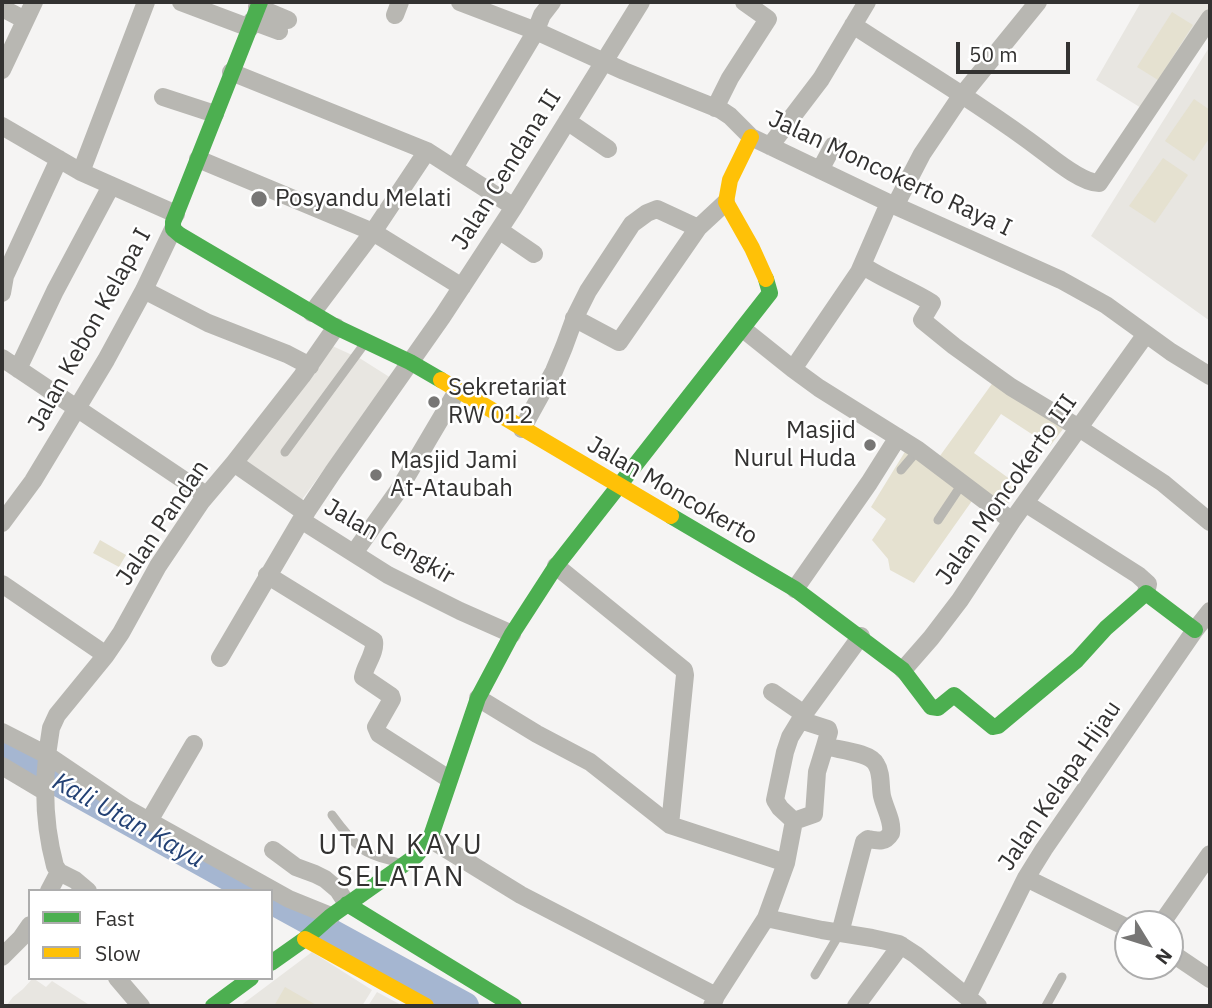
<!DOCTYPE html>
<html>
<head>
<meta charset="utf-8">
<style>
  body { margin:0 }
  #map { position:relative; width:1212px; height:1008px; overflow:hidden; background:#f5f4f3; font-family:"IBM Plex Sans",sans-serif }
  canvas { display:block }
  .frame { position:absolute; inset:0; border:4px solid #333231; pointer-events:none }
  .legend { position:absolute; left:28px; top:889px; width:245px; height:91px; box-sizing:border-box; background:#fff; border:2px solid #adadad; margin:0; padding:9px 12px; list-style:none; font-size:21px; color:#333231 }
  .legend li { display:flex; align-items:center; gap:14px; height:35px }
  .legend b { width:35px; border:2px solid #adadad }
  .north { position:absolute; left:1114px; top:910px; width:70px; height:70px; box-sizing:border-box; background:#fff; border:2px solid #adadad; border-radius:50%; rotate:128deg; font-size:19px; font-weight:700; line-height:28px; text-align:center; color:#333231 }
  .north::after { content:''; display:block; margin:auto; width:24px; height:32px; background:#777675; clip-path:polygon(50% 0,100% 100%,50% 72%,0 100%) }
  .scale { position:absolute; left:956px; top:42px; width:114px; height:32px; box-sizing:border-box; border:4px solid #333231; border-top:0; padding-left:9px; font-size:21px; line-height:24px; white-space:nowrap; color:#333231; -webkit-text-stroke:5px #fff; paint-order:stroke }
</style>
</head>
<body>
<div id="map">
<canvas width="1212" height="1008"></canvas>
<div class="frame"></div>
<ul class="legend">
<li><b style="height:9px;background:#4caf50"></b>Fast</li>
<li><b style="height:9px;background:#ffc107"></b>Slow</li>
</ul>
<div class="north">N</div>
<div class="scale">50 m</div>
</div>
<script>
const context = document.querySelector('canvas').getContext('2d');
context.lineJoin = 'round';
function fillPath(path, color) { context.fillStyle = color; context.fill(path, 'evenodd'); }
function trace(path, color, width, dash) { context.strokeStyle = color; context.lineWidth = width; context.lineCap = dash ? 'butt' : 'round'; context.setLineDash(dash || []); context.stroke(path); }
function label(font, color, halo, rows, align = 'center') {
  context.font = font + ' "IBM Plex Sans",sans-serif'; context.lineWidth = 5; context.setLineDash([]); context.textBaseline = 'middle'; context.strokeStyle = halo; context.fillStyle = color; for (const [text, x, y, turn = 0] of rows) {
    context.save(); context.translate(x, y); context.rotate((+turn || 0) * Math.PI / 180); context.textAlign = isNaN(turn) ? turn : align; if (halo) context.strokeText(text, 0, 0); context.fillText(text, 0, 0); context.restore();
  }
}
fillPath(new Path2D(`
  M 1141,2 L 1210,2 L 1210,16 L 1146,111 L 1096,80 Z
  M 1210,46 L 1210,321 L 1091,236 Z
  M 328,344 L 361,359 L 391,378 L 298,505 L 240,465 Z
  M 312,952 L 372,990 L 362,1006 L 240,1006 Z
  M 33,978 L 46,987 L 52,981 L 91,1006 L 6,1006 L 13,997 L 23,989 Z
  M 377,992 L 403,1006 L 368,1006 Z`), '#e8e6e1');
fillPath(new Path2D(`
  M 1172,12 L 1193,25 L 1158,80 L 1137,67 Z
  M 1194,99 L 1210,110 L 1210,137 L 1194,161 L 1165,141 Z
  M 1163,158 L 1188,175 L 1155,223 L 1129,206 Z
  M 994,381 L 1063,429 L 1050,446 L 1001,414 L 974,453 L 1018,485 L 1005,509 L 937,460 Z
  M 906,450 L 974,498 L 914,583 L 890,570 L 888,559 L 872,540 L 886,519 L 871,507 Z
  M 100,540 L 126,555 L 119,567 L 93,553 Z
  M 285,987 L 318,1006 L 274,1006 Z`), '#e5e1d0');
trace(new Path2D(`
  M 2,751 L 254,891
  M 271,900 L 465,1006`), '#a5b6d1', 28);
trace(new Path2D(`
  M 285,452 L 365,343
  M 901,470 L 918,450
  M 938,520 L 962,484
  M 332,815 C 340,826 351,840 362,849 C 373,857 387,859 399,863
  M 815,975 L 840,933
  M 1046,1006 L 1062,977`), '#b8b7b2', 9);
trace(new Path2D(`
  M 181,2 L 250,28
  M 460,2 L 536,31 L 624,71 L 721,110 L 730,116 L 751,137 L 889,203 L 1061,280 L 1106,305 L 1171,352 L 1210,376
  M 257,7 L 288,20
  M 2,8 L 25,20
  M 395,15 L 400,2
  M 252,21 L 279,31
  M 538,25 L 542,15 L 552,2
  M 853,25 C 917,67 983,106 1044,152 C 1057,162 1083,183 1099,183 L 1210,18
  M 2,70 L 34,2
  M 231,72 L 427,151 L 514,207
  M 163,97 L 215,114
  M 715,108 L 730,78 L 768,19 L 744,2
  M 567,121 L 608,149
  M 2,126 L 81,172 L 176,214
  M 770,146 L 821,79 L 867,2
  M 198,159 L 373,232 L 462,287
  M 454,168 L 536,31
  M 820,170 L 833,146
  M 81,172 L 146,2
  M 895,206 L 922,154 L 959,99 L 1038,2
  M 499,230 L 534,254
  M 862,265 C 884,280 910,289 932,303 L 922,320 L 954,346 L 1011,387 L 1079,428 L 1163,483 L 1210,522
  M 144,290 L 208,323 L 287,354 L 310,366
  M 2,293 L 5,276 L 59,159
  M 312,313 L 373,232 L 427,151
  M 574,318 L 619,342 L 698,228
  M 743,329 L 793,369 L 819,388 L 918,450 L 1012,521
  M 2,358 L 206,495
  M 18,369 L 55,291 L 111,186
  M 793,369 L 859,272 L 889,203
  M 522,429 L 554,371 L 564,347 L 575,317 L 588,291 L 632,224 L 647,213 L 657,209 L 698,228 L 726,202
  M 234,463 L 306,513
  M 1025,503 L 1138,575 L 1148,584 L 1146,593
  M 301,520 L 388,575 L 460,611 L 512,634
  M 2,523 L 33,481 L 106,360 L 144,290 L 173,229
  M 354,553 L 398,491 L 457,391
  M 556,566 L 684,670 L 685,675 L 670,825
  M 267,575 L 374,641 C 376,653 365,665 363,677 L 391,696 L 392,699 L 376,727 L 379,734 L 449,779
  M 2,584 L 106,655
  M 795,589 L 869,483 L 898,437
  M 220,658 L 301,520 L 333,472 L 442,317 L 514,207 L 641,2
  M 903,670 L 931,638 L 960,600 L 1012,521 L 1146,334
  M 772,692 L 804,714
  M 478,698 L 537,734 L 590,762 L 670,825 L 786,863
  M 800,720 L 828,729 L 829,732 L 825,746 C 838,750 870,752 876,764 C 882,773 880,786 882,796 C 885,809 893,821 891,833 C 885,843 878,841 868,839 L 864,842 L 840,933
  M 2,732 L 47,755 L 124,807 L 289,899 L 331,916
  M 47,755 L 51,728 L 57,715 L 106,655 L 121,633 L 158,566 L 201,502 L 234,463 L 302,376 L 336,327
  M 47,757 C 43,795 45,829 55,866 L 59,872 L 75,880 L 88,891
  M 2,766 L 44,791
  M 149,821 L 194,744
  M 794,821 L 814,814 L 817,772 L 825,746
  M 430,839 L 521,895 L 716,996
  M 273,850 L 296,867 L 315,874 L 325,879 L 338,890 L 347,904
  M 1026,878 L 1128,928
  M 49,891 L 59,872
  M 766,918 L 822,930 L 872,938 L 899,944 L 916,955 L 978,1006
  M 1161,924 L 1210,854
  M 1170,952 L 1210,979
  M 2,957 L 21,938 L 30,925
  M 117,978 L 141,1006
  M 967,997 L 1026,878 L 1044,849 L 1195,630 L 1210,611
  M 712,1006 L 716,996 L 766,918 L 786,863 L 794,821 L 780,808 L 775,800 L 785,752 L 790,737 L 804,714 L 861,636
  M 856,1006 L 901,945`), '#b8b7b2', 18);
trace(new Path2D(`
  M 260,2 L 173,222 L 173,229 L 180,235 L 336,327 L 410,362 L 441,380
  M 671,516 L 795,589 L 903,670 L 931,707 L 938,708 L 954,695 L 993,727 L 998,726 L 1077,660 L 1106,628 L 1146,593 L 1195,630
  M 347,904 L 514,1006
  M 271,963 L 305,939 L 331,916 L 416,856 L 430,839 L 478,698 L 512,634 L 556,566 L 770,293 L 766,279
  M 213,1006 L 251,978`), '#4caf50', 16);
trace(new Path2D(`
  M 751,137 L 730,180 L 726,202 L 752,248 L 766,279
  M 441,380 L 671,516
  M 305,939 L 426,1006`), '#ffc107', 16);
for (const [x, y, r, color] of [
  [259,199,9,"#777675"],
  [434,402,7,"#777675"],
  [870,445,7,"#777675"],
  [376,475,7,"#777675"]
]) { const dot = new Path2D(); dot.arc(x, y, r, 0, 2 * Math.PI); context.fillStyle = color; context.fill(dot); trace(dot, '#fff', 2.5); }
label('24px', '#333231', '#fff', [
  ["Jalan Cendana II",507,170,-58],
  ["Jalan Moncokerto Raya I",890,174,25],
  ["Jalan Kebon Kelapa I",90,330,-61],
  ["Jalan Moncokerto III",1007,490,-55],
  ["Jalan Moncokerto",672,491,30],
  ["Jalan Pandan",163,523,-56],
  ["Jalan Cengkir",389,542,30],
  ["Jalan Kelapa Hijau",1060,786,-56]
]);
label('24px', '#333231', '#fff', [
  ["Posyandu Melati",275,199],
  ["Sekretariat",448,388],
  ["RW 012",448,416],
  ["Masjid",856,431,"right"],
  ["Nurul Huda",856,459,"right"],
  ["Masjid Jami",390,461],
  ["At-Ataubah",390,489]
], 'left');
label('italic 26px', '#234174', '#fff', [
  ["Kali Utan Kayu",128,821,29]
]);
context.letterSpacing = '2px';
label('28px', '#333231', '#fff', [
  ["UTAN KAYU",401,846],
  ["SELATAN",401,878]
]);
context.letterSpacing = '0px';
</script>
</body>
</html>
